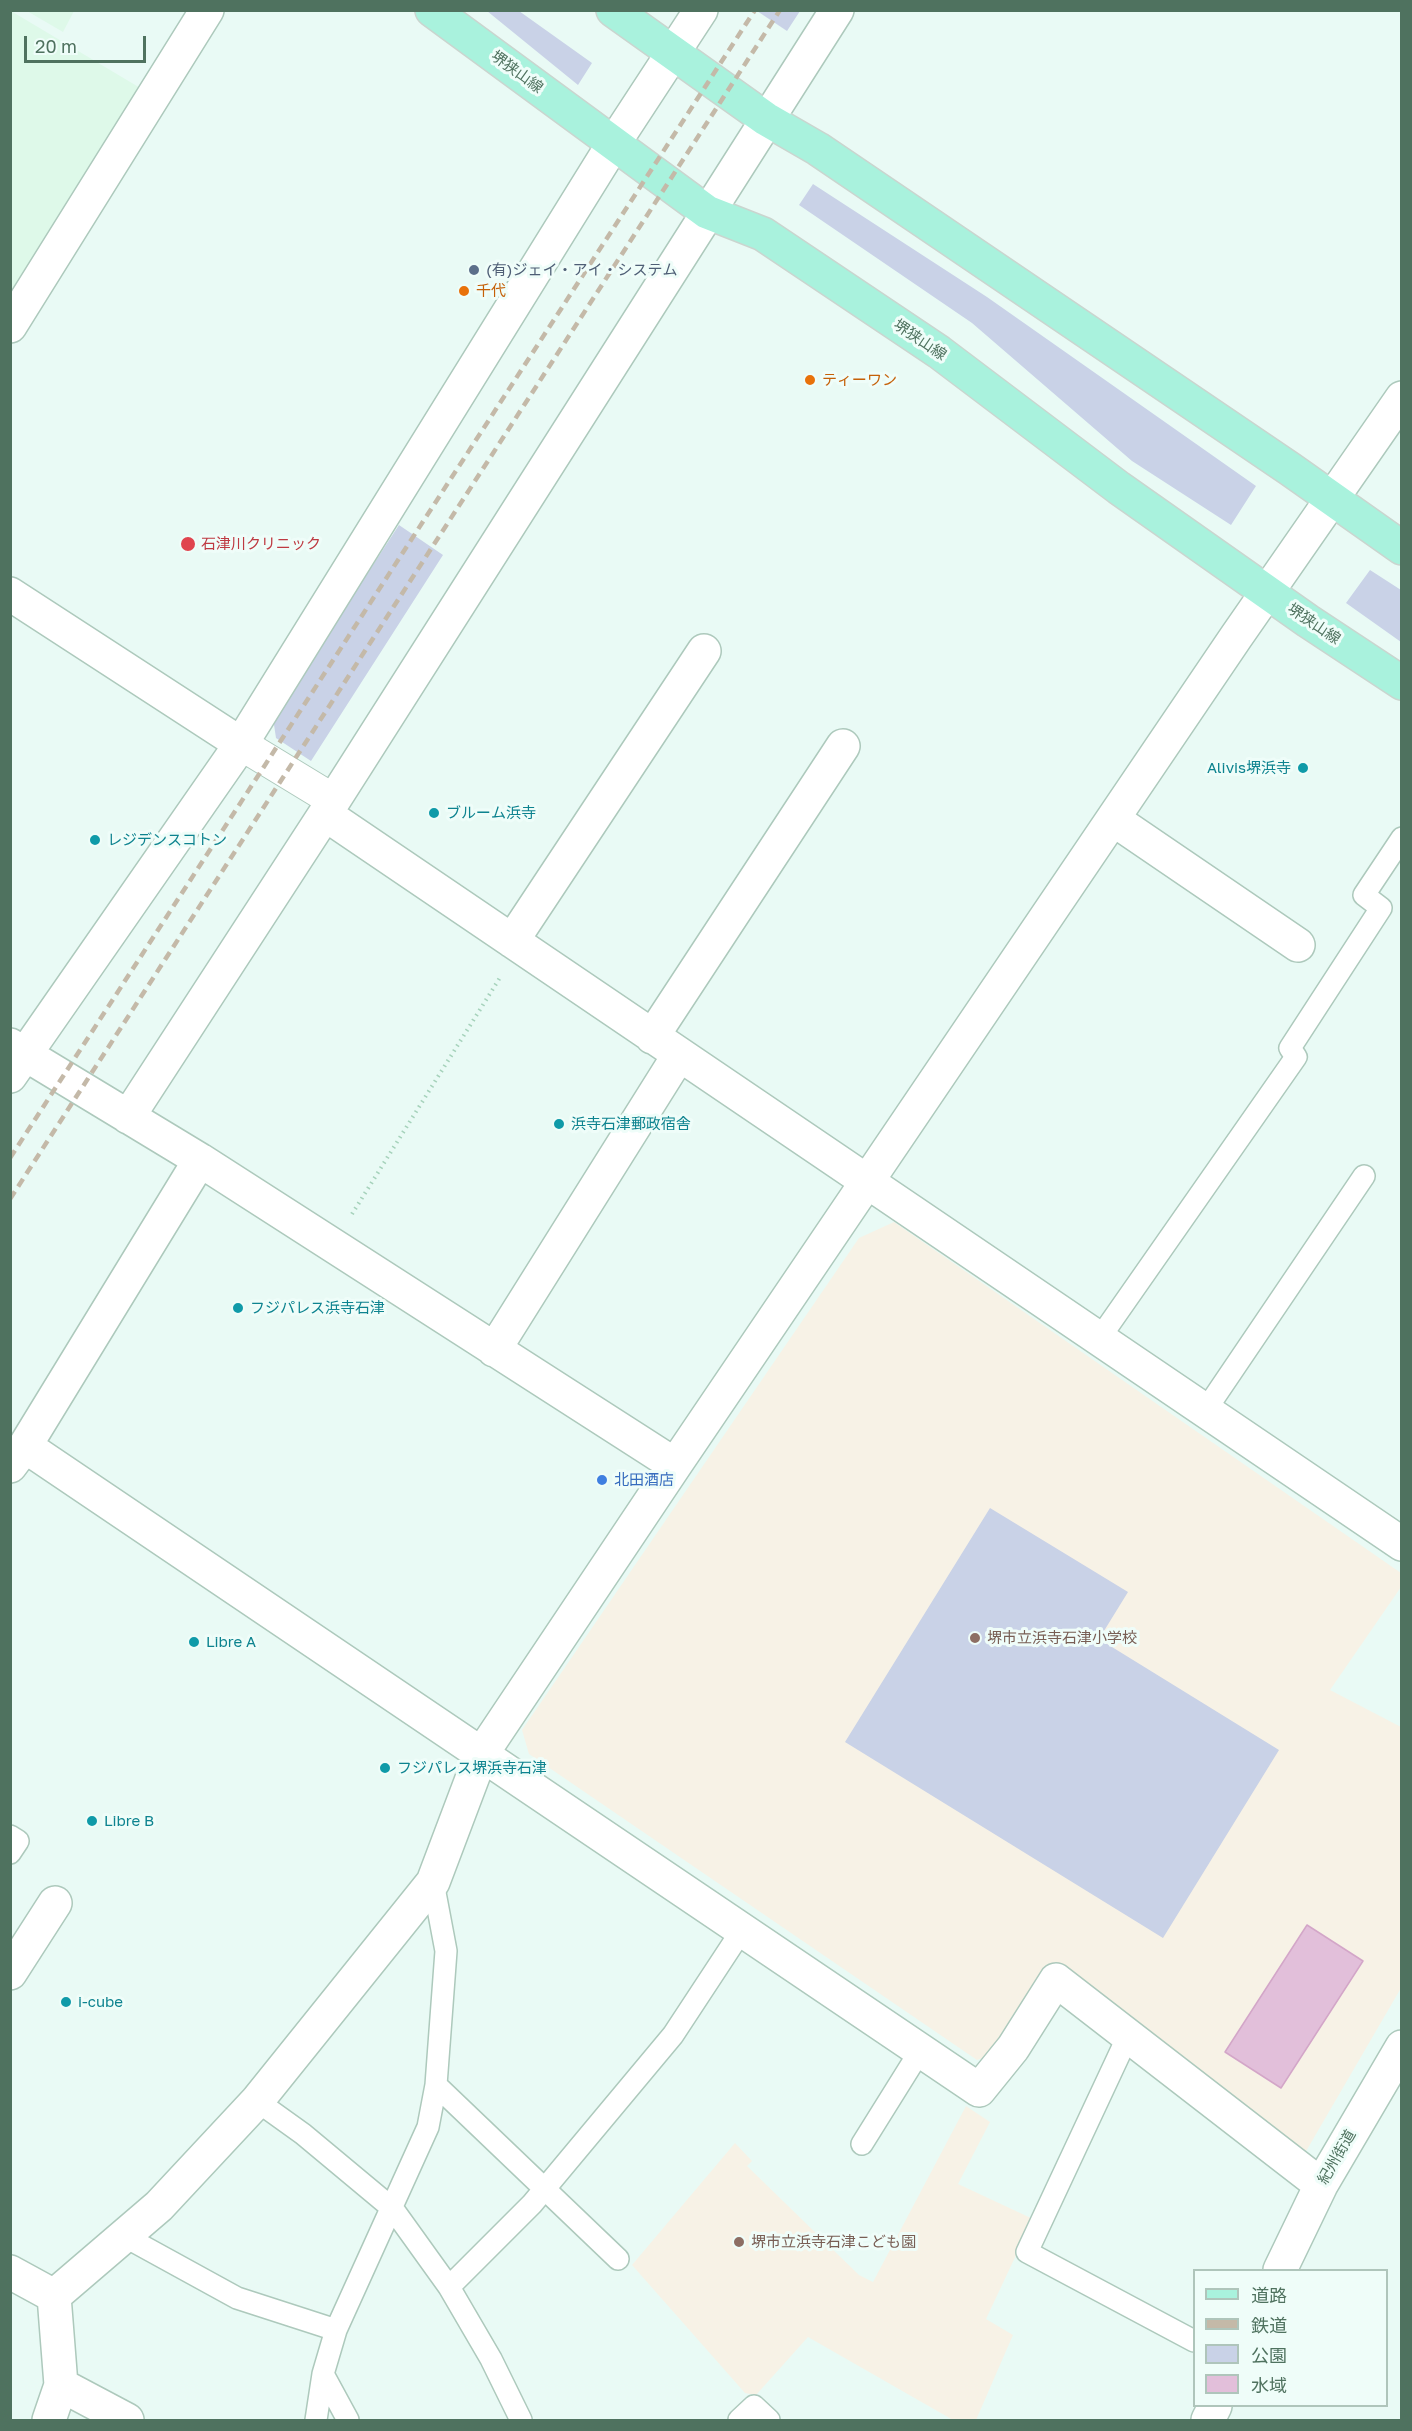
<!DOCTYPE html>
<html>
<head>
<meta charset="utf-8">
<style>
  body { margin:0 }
  #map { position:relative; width:1412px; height:2431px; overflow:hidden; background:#e9faf5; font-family:"Golos Text","Noto Sans JP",sans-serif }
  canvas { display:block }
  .frame { position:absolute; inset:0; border:12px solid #4f725f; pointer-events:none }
  .legend { position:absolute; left:1193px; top:2269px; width:195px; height:138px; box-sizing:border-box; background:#effdf9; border:2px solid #afc5bb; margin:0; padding:8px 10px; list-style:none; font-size:18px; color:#4f725f }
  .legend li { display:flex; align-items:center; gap:12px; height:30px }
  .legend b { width:30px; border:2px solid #afc5bb }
  .scale { position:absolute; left:24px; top:36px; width:122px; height:27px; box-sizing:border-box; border:3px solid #4f725f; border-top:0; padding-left:8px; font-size:18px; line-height:21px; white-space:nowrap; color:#4f725f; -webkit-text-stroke:4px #effdf9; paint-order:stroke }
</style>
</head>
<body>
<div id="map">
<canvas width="1412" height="2431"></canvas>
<div class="frame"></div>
<ul class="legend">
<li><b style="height:8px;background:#a9f2dd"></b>道路</li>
<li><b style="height:8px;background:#c4b9a8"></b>鉄道</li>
<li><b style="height:16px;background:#c9d2e7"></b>公園</li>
<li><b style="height:16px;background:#e2bfda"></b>水域</li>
</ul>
<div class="scale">20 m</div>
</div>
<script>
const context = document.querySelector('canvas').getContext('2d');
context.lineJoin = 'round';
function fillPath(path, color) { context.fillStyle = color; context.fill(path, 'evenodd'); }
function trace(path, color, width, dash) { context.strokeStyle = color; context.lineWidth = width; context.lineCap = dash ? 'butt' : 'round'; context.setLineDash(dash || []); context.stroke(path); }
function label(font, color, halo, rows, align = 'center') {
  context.font = font + ' "Golos Text","Noto Sans JP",sans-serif'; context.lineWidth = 6; context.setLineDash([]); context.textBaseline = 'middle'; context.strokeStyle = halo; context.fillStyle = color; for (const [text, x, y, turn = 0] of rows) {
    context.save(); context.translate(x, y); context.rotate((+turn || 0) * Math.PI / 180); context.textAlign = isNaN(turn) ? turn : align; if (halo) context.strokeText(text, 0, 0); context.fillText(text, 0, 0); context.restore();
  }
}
fillPath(new Path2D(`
  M 11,11 L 147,92 L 11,298 Z
  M 27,11 L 74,11 L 63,32 Z`), '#def9e9');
fillPath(new Path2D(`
  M 894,1222 L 1401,1573 L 1401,1587 L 1330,1690 L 1401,1727 L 1401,1988 L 1305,2153 L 1055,1965 L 996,2054 L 977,2060 L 529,1754 L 522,1730 L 859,1238 Z
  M 966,2106 L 990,2122 L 958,2184 L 1033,2219 L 986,2319 L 1013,2335 L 976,2420 L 953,2420 L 808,2337 L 756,2395 L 745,2393 L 632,2265 L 735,2143 L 752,2161 L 747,2166 L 859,2275 L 873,2282 Z`), '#f7f2e6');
fillPath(new Path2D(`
  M 487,11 L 519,11 L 592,63 L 578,85 Z
  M 757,11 L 800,11 L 787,31 Z
  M 813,184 L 987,297 L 1256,486 L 1231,525 L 1132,461 L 972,323 L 799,205 Z
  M 399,525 L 443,555 L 311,761 L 276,738 L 273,718 Z
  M 1370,570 L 1401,590 L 1401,642 L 1346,603 Z
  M 990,1508 L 1128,1592 L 1099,1639 L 1279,1750 L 1163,1938 L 845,1742 Z`), '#c9d2e7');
const water = new Path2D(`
  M 1307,1925 L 1363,1961 L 1281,2088 L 1225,2052 Z`);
fillPath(water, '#e2bfda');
trace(water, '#d3a6c8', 1.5);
const service = new Path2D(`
  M 1099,1339 L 1296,1057 L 1290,1048 L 1381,908 L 1364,895 L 1402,838
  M 1205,1411 L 1364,1176
  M 10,1836 L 18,1841 L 10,1853
  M 1128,2036 L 1027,2252 L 1194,2341
  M 436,2085 L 618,2259
  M 257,2101 L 303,2134 L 393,2209 L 449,2287 L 491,2359 L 521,2420
  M 862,2144 L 920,2051
  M 124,2236 L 237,2298 L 336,2330
  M 449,2287 L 532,2204 L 673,2035 L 742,1930
  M 323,2374 L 348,2420
  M 316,2420 L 323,2374 L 336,2330 L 428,2127 L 436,2085 L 446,1951 L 433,1882
  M 739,2420 L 754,2406 L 769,2420`);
const pedestrian = new Path2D(`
  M 241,744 L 333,800`);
const minor = new Path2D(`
  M 10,326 L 207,10
  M 10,594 L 241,744
  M 325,814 L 1402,1544
  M 1113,819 L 1298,945
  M 512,941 L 704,651
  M 652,1037 L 843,746
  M 10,1045 L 200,1160 L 675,1465
  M 10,1076 L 241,744 L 614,143 L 701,10
  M 128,1117 L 325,814 L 837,10
  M 494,1350 L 679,1055
  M 25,1446 L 979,2090 L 1013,2048 L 1056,1980 L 1321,2185
  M 10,1466 L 25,1446 L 200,1160
  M 10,1973 L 55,1903
  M 1280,2270 L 1321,2185 L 1402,2047
  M 10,2272 L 54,2296
  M 54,2296 L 159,2206 L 257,2101 L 433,1882 L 481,1755 L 675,1465 L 1236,637 L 1402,398
  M 61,2385 L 127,2420
  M 49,2420 L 61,2385 L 54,2296
  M 1208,2420 L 1215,2406`);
const primary = new Path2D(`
  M 432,10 L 707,212 L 763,234 L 939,352 L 1119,488 L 1308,621 L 1402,683
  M 613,10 L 766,119 L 818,149 L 1290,469 L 1402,548`);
trace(service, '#adc9bc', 24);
trace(pedestrian, '#adc9bc', 34);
trace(minor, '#adc9bc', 36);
trace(primary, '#cad5cf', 36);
trace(new Path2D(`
  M 352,1214 L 501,976`), '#a6d2bb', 4, [1.5, 4.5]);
trace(service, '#fff', 21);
trace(pedestrian, '#fff', 32);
trace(minor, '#fff', 33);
trace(primary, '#a9f2dd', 33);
trace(new Path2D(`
  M 10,1158 L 755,10
  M 10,1199 L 780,10`), '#c4b9a8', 4.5, [9, 6]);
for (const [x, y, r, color] of [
  [474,270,6,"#5c6f8a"],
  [464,291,6,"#e8710a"],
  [810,380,6,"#e8710a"],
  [188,544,8,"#e0444e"],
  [1303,768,6,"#0f9aa8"],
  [434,813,6,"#0f9aa8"],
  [95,840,6,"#0f9aa8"],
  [559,1124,6,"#0f9aa8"],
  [238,1308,6,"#0f9aa8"],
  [602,1480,6,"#3f7fe0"],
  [975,1638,6,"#8d6e63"],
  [194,1642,6,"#0f9aa8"],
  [385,1768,6,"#0f9aa8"],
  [92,1821,6,"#0f9aa8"],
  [66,2002,6,"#0f9aa8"],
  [739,2242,6,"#8d6e63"]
]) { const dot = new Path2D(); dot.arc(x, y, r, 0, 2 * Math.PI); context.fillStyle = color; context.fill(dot); trace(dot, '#effdf9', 2); }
label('15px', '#4f725f', '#effdf9', [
  ["堺狭山線",517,72,36],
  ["堺狭山線",920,340,34],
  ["堺狭山線",1314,624,34],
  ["紀州街道",1337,2157,-60]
]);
label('15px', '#4e5e75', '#effdf9', [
  ["(有)ジェイ・アイ・システム",486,270]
], 'left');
label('15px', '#c56008', '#effdf9', [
  ["千代",476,291],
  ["ティーワン",822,380]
], 'left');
label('15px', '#be3a42', '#effdf9', [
  ["石津川クリニック",201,544]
], 'left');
label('15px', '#0d838f', '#effdf9', [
  ["Alivis堺浜寺",1291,768,"right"],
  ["ブルーム浜寺",446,813],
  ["レジデンスコトン",107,840],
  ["浜寺石津郵政宿舎",571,1124],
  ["フジパレス浜寺石津",250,1308],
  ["Libre A",206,1642],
  ["フジパレス堺浜寺石津",397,1768],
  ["Libre B",104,1821],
  ["i-cube",78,2002]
], 'left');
label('15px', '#366cbe', '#effdf9', [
  ["北田酒店",614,1480]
], 'left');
label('15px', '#785e54', '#effdf9', [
  ["堺市立浜寺石津小学校",987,1638],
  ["堺市立浜寺石津こども園",751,2242]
], 'left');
</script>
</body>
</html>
